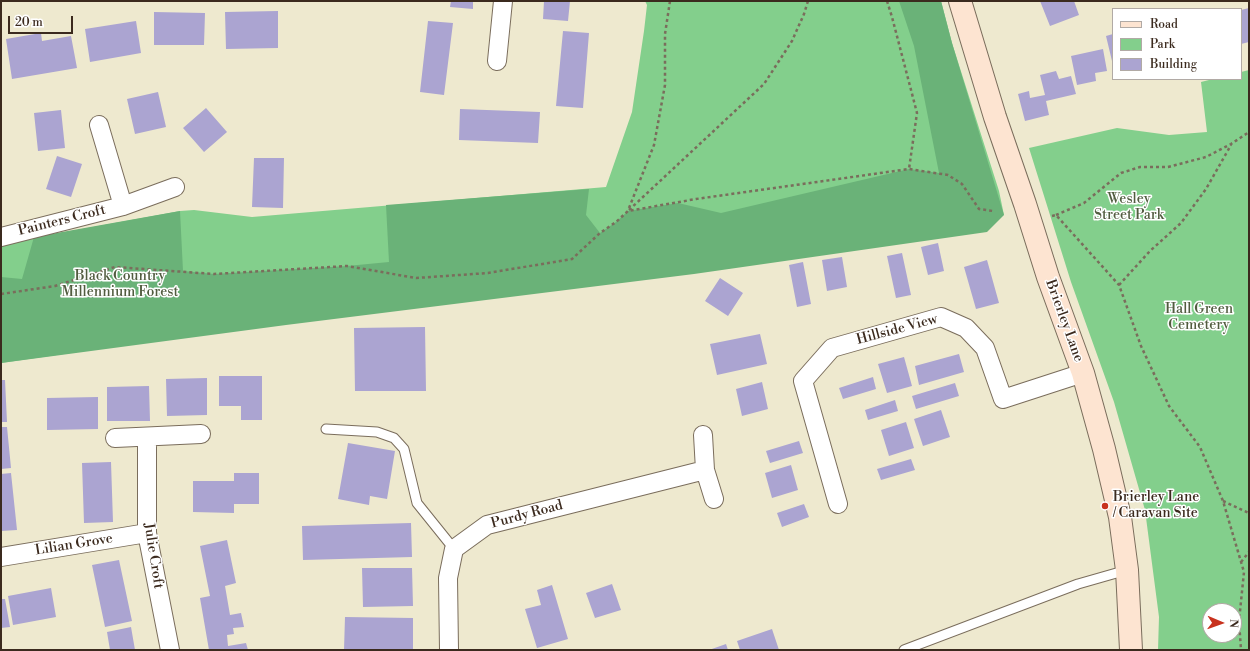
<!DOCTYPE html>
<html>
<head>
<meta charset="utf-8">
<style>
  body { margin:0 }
  #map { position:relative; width:1250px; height:651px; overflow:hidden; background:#eee9cf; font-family:"Libre Bodoni",serif }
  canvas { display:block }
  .frame { position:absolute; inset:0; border:2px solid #3b2a1e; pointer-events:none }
  .legend { position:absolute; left:1112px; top:8px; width:130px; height:72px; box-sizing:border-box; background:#fff; border:1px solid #b1aaa5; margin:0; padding:5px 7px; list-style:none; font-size:12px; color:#3b2a1e }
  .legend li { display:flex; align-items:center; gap:8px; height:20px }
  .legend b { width:20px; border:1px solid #b1aaa5 }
  .north { position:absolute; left:1202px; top:603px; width:40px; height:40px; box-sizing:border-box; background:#fff; border:1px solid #b1aaa5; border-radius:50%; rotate:92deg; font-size:11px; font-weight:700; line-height:16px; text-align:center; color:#3b2a1e }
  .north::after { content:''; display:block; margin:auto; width:14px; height:18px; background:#c8321e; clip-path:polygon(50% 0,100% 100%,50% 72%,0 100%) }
  .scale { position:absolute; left:8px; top:16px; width:65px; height:18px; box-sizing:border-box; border:2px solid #3b2a1e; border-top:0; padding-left:5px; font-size:12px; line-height:14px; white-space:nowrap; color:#3b2a1e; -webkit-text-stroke:3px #fff; paint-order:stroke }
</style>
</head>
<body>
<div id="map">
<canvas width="1250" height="651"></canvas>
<div class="frame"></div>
<ul class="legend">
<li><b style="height:5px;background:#fde4d1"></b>Road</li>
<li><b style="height:11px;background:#83cf8c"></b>Park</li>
<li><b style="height:11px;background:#aba4d1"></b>Building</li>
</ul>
<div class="north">N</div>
<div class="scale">20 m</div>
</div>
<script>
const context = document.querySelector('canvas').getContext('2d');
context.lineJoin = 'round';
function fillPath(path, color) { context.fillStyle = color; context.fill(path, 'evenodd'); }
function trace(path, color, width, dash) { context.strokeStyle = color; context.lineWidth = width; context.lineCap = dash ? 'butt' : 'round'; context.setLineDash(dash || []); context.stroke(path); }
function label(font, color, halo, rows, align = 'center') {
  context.font = font + ' "Libre Bodoni",serif'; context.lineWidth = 3; context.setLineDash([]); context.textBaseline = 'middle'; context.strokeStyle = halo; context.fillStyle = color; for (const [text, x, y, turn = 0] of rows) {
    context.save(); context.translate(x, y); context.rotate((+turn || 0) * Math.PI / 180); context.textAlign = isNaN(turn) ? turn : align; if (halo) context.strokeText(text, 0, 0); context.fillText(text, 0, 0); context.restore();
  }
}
fillPath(new Path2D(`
  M 645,1 L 941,1 L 952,43 L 999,191 L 1004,215 L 692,264 L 1,363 L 1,244 L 180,211 L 194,210 L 252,217 L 606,187 L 632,112 L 644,31 L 647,5 Z
  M 1249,70 L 1249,650 L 1158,650 L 1159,617 L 1145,510 L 1114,402 L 1071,282 L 1029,148 L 1117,128 L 1169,135 L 1207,132 L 1201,82 L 1213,79 L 1241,79 L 1241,72 ZM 1210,611 L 1234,611 L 1234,635 L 1210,635 Z`), '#83cf8c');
fillPath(new Path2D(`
  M 899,1 L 941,1 L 952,43 L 1004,215 L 987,232 L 694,274 L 286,325 L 1,363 L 1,277 L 22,279 L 34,237 L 180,211 L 183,271 L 214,274 L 347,266 L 389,262 L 386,205 L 589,189 L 586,215 L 600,233 L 616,222 L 628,211 L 678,203 L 721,213 L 909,169 L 939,173 L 914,46 Z`), '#6ab278');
fillPath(new Path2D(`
  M 451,1 L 473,1 L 473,9 L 450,7 Z
  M 544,1 L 570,1 L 568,21 L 543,19 Z
  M 1040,1 L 1074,1 L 1079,15 L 1050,26 Z
  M 1249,8 L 1249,42 L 1241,44 L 1241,10 Z
  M 278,11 L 278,48 L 226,49 L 225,12 Z
  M 154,12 L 205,13 L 204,45 L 154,45 Z
  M 136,21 L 141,53 L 90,62 L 85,29 Z
  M 428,21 L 453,23 L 444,95 L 420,92 Z
  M 563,31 L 589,33 L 583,108 L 556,106 Z
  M 41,33 L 42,41 L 71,36 L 77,68 L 12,79 L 6,39 Z
  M 1113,34 L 1113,61 L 1112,61 L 1106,36 Z
  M 1103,49 L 1107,71 L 1095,73 L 1096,81 L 1077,85 L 1071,56 Z
  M 1056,71 L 1059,79 L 1071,76 L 1076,94 L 1046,101 L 1049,115 L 1025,121 L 1018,94 L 1029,91 L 1030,98 L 1045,95 L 1040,75 Z
  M 158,92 L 166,127 L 135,134 L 127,99 Z
  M 206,108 L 227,132 L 204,152 L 183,128 Z
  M 460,109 L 540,112 L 538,143 L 459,140 Z
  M 61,110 L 65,148 L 38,151 L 34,113 Z
  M 57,156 L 82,164 L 71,197 L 46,189 Z
  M 254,158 L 284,158 L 283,208 L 252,207 Z
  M 938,243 L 944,271 L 928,275 L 921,247 Z
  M 902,253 L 911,295 L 896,298 L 887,256 Z
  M 842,257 L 847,287 L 827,291 L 822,260 Z
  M 987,260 L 999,303 L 976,309 L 964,267 Z
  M 803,262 L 811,304 L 797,307 L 789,265 Z
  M 720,278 L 743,293 L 728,316 L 705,301 Z
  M 425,327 L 426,391 L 355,391 L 354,328 Z
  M 760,334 L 767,364 L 717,375 L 710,344 Z
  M 959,354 L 964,372 L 919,385 L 915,366 Z
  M 904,357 L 912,386 L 887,393 L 878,364 Z
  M 219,376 L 262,376 L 262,420 L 241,420 L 241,406 L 219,406 Z
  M 873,377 L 876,389 L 843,399 L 839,388 Z
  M 207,378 L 207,415 L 167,416 L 166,379 Z
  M 1,380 L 5,380 L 7,422 L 1,422 Z
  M 762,382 L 768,409 L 742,416 L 736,389 Z
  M 955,383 L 959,396 L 916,409 L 912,396 Z
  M 149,386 L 150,421 L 107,421 L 107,387 Z
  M 98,397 L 98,429 L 47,430 L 47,398 Z
  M 895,400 L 898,411 L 868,420 L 865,410 Z
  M 941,410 L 950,437 L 923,446 L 914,419 Z
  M 906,422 L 914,448 L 889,456 L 881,430 Z
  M 1,427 L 7,427 L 11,468 L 1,469 Z
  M 799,441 L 803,453 L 770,463 L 766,451 Z
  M 348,443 L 395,451 L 387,499 L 370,496 L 369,505 L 338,499 Z
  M 911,459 L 915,470 L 881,480 L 877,469 Z
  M 111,462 L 113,522 L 84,523 L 82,463 Z
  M 791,465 L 798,490 L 772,498 L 765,473 Z
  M 11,473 L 17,530 L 1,531 L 1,474 Z
  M 234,473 L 259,473 L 259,504 L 234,504 L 234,513 L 193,512 L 193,481 L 234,481 Z
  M 804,504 L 809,517 L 782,527 L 777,513 Z
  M 411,523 L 412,557 L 303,560 L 302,526 Z
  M 227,540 L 236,583 L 225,586 L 230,615 L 241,613 L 244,627 L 233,628 L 234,634 L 227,635 L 228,646 L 246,643 L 248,650 L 209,650 L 200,598 L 210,596 L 200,546 Z
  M 119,560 L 132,621 L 105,627 L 92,565 Z
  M 362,568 L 412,568 L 413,606 L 363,607 Z
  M 612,584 L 621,610 L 595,618 L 586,593 Z
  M 552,585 L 568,639 L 537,648 L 525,609 L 541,605 L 537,590 Z
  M 51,588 L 56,617 L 13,625 L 8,596 Z
  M 1,599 L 5,599 L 10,627 L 1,628 Z
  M 345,617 L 413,618 L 413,650 L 344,650 Z
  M 131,627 L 135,650 L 110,650 L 107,632 Z
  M 772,629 L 779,650 L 740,650 L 737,641 Z
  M 726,644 L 728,650 L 709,650 Z`), '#aba4d1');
const lane = new Path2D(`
  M 326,429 L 377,432 L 394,438 L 404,449 L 417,503 L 454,549
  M 904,650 L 1078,584 L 1127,570`);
const street = new Path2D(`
  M 497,61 L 503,1
  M 99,125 L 123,206
  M 1,237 L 123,206 L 175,187
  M 703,435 L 705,470 L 714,499
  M 147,437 L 147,533 L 170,650
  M 115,438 L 201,434
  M 838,504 L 803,381 L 832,348 L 941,317 L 966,328 L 985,348 L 1003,399 L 1083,373
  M 1,557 L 147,533
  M 449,650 L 448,578 L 454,549 L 487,525 L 705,470`);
const secondary = new Path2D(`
  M 960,1 L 995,117 L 1025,204 L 1048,277 L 1083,373 L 1104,449 L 1120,517 L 1127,570 L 1131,650`);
trace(lane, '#7a6d5c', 11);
trace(street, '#7a6d5c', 20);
trace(secondary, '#7a6d5c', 24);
trace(new Path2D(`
  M 887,1 L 892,17 L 917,113 L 909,169
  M 629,208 L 654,145 L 665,85 L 665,34 L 670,1
  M 629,210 L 764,84 L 792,41 L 804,14 L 808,1
  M 1056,215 L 1084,203 L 1121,173 L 1140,167 L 1168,167 L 1206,157 L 1231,144 L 1249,132
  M 1052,216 L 1056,215 L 1119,285 L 1141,346 L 1169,406 L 1200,447 L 1223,501 L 1244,572 L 1239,621 L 1241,650
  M 1119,285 L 1150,251 L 1181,223 L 1206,189 L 1231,145
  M 1,294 L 55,286 L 115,267 L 214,274 L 347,266 L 416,278 L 488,273 L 572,259 L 600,233 L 616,222 L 628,211 L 696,199 L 909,169 L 948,175 L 962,184 L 979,209 L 993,211
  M 1223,501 L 1249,513
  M 1241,562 L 1249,552`), '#7a6d5c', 2.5, [3, 3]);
trace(lane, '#fff', 9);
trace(street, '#fff', 18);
trace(secondary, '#fde4d1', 22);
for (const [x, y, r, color] of [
  [1105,506,4,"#c8321e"]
]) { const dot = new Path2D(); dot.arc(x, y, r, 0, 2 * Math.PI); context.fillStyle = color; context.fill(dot); trace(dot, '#fff', 1.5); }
label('14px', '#515c3f', '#fff', [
  ["Wesley",1129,200],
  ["Street Park",1129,216],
  ["Black Country",120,277],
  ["Millennium Forest",120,293],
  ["Hall Green",1199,310],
  ["Cemetery",1199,326]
]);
label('14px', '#3b2a1e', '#fff', [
  ["Painters Croft",62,221,-14],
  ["Brierley Lane",1064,321,70],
  ["Hillside View",897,330,-15],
  ["Purdy Road",527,515,-15],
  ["Lilian Grove",74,545,-9],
  ["Julie Croft",153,556,81]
]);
label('14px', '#3b2a1e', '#fff', [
  ["Brierley Lane",1113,498],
  ["/ Caravan Site",1113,514]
], 'left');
</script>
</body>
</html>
